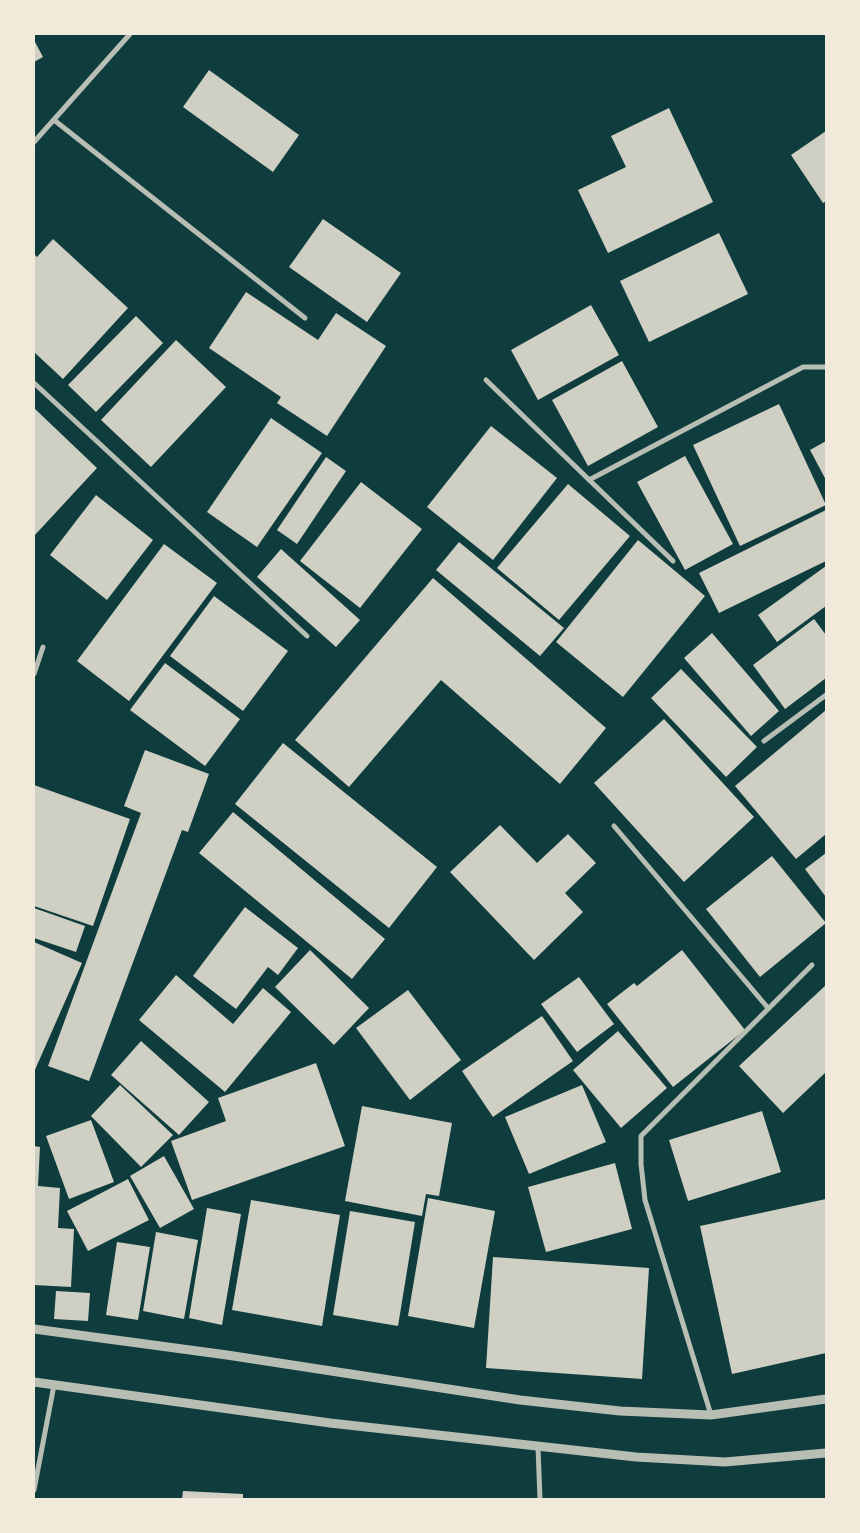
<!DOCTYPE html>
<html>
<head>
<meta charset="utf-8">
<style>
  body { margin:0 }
  #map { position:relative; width:860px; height:1533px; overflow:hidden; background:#0f3d3e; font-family:Inter,sans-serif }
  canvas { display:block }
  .frame { position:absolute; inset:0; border:35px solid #f1e9da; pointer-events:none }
</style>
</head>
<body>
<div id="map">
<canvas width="860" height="1533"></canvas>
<div class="frame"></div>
</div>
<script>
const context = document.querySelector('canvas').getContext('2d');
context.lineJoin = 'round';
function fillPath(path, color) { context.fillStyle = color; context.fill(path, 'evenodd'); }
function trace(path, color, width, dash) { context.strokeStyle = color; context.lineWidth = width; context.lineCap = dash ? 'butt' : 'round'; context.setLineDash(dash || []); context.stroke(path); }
fillPath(new Path2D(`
  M 34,40 L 43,57 L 34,62 Z
  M 209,70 L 299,135 L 273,172 L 183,107 Z
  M 669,108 L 713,202 L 608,253 L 578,190 L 626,167 L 611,136 Z
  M 826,131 L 826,201 L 823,203 L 791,155 Z
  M 323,219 L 401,273 L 367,322 L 289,267 Z
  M 719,233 L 748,294 L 649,342 L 620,281 Z
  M 53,239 L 128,308 L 63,379 L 34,352 L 34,254 L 37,257 Z
  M 246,292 L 318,340 L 336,313 L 386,346 L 327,436 L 277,403 L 281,397 L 209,348 Z
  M 591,305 L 619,355 L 538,400 L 511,350 Z
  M 136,316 L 163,343 L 96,412 L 68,385 Z
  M 176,340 L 226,387 L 151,467 L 101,420 Z
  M 622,361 L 658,427 L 588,466 L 552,400 Z
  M 779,404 L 826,505 L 740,546 L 693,445 Z
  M 34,408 L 97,468 L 34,536 Z
  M 271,418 L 322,453 L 257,547 L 207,512 Z
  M 491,426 L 557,478 L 493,560 L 427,507 Z
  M 826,441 L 826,480 L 810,450 Z
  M 685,456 L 733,544 L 685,570 L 637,482 Z
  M 326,457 L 346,471 L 297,544 L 277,530 Z
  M 361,482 L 422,529 L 360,608 L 300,561 Z
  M 568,484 L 630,536 L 559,620 L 497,568 Z
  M 96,495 L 153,540 L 107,600 L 50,555 Z
  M 826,510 L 826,561 L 719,613 L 699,573 Z
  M 638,540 L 705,596 L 623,697 L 556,642 Z
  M 459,542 L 564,628 L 540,656 L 436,570 Z
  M 164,544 L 217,583 L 129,701 L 77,661 Z
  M 281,549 L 360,620 L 336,647 L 257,577 Z
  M 826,566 L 826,606 L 777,642 L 758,615 Z
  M 433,578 L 606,728 L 560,784 L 441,680 L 349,787 L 295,740 Z
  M 214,596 L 288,651 L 243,711 L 170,656 Z
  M 814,619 L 826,635 L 826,678 L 785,709 L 753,665 Z
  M 712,633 L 779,711 L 751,736 L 684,658 Z
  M 165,663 L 240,719 L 205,766 L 130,710 Z
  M 681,669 L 757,747 L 726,777 L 651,698 Z
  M 826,710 L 826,834 L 796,859 L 735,786 Z
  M 664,719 L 754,817 L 684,882 L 594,783 Z
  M 283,743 L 437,867 L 389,928 L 235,804 Z
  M 145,750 L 209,774 L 188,832 L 182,830 L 89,1081 L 48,1066 L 141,813 L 124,806 Z
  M 34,785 L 130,819 L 93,926 L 34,906 Z
  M 233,812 L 385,939 L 352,979 L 199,853 Z
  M 500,825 L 537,863 L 568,834 L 596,863 L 565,893 L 583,912 L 534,960 L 450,872 Z
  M 826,853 L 826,897 L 805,869 Z
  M 772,856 L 826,923 L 760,977 L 706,909 Z
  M 245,907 L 298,948 L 278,975 L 268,967 L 236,1009 L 193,976 Z
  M 34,908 L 85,926 L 76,952 L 34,938 Z
  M 34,942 L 82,963 L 34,1072 Z
  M 310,950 L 369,1008 L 334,1045 L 275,987 Z
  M 682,950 L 745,1030 L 673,1087 L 607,1004 L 634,983 L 637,986 Z
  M 176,975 L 233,1024 L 263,988 L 291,1012 L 225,1092 L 139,1020 Z
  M 579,977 L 614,1024 L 577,1052 L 541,1004 Z
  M 826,985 L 826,1072 L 783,1113 L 739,1066 Z
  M 408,990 L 461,1060 L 410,1100 L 356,1028 Z
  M 542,1016 L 573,1061 L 493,1117 L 462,1071 Z
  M 618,1031 L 667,1088 L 621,1128 L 573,1070 Z
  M 141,1041 L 209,1102 L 179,1135 L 111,1075 Z
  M 316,1063 L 345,1146 L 192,1200 L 171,1141 L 226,1121 L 218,1098 Z
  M 120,1085 L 173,1135 L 141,1167 L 91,1116 Z
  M 582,1085 L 606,1142 L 529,1174 L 505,1117 Z
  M 362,1106 L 452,1123 L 439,1196 L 426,1194 L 422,1216 L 345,1201 Z
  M 762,1111 L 781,1172 L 688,1201 L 669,1140 Z
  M 91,1120 L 114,1182 L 69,1199 L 46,1136 Z
  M 34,1146 L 40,1147 L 38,1186 L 60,1188 L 58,1228 L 74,1229 L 71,1287 L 34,1285 Z
  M 164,1156 L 194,1209 L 160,1228 L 130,1176 Z
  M 615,1163 L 632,1229 L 546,1252 L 528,1187 Z
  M 128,1179 L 149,1220 L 88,1251 L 67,1211 Z
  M 428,1198 L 495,1211 L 474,1328 L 408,1316 Z
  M 826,1199 L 826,1353 L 732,1374 L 700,1226 Z
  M 251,1200 L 340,1215 L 322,1326 L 232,1310 Z
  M 207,1208 L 241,1214 L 222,1325 L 189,1318 Z
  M 350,1211 L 415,1222 L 398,1326 L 333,1315 Z
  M 156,1232 L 198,1240 L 184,1319 L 143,1311 Z
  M 117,1242 L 150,1247 L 138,1320 L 106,1315 Z
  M 493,1257 L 649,1268 L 642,1379 L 486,1368 Z
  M 56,1291 L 90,1293 L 88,1321 L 54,1319 Z
  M 183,1491 L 243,1494 L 243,1499 L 182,1499 Z`), '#cfcfc3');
trace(new Path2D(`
  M 54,120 L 305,318
  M 34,142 L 130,34
  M 486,380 L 673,561
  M 34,383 L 307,636
  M 589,480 L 803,367 L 826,367
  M 34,674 L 43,647
  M 764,741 L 826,695
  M 614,826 L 768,1008
  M 711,1415 L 645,1200 L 641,1164 L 641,1136 L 812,965
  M 538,1447 L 540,1499
  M 34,1490 L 54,1385`), '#b8beb3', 5);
trace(new Path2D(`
  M 34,1329 L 227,1355 L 520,1400 L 620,1411 L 711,1415 L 826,1399
  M 34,1382 L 330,1423 L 636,1457 L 725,1462 L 826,1453`), '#b8beb3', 9);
</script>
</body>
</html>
